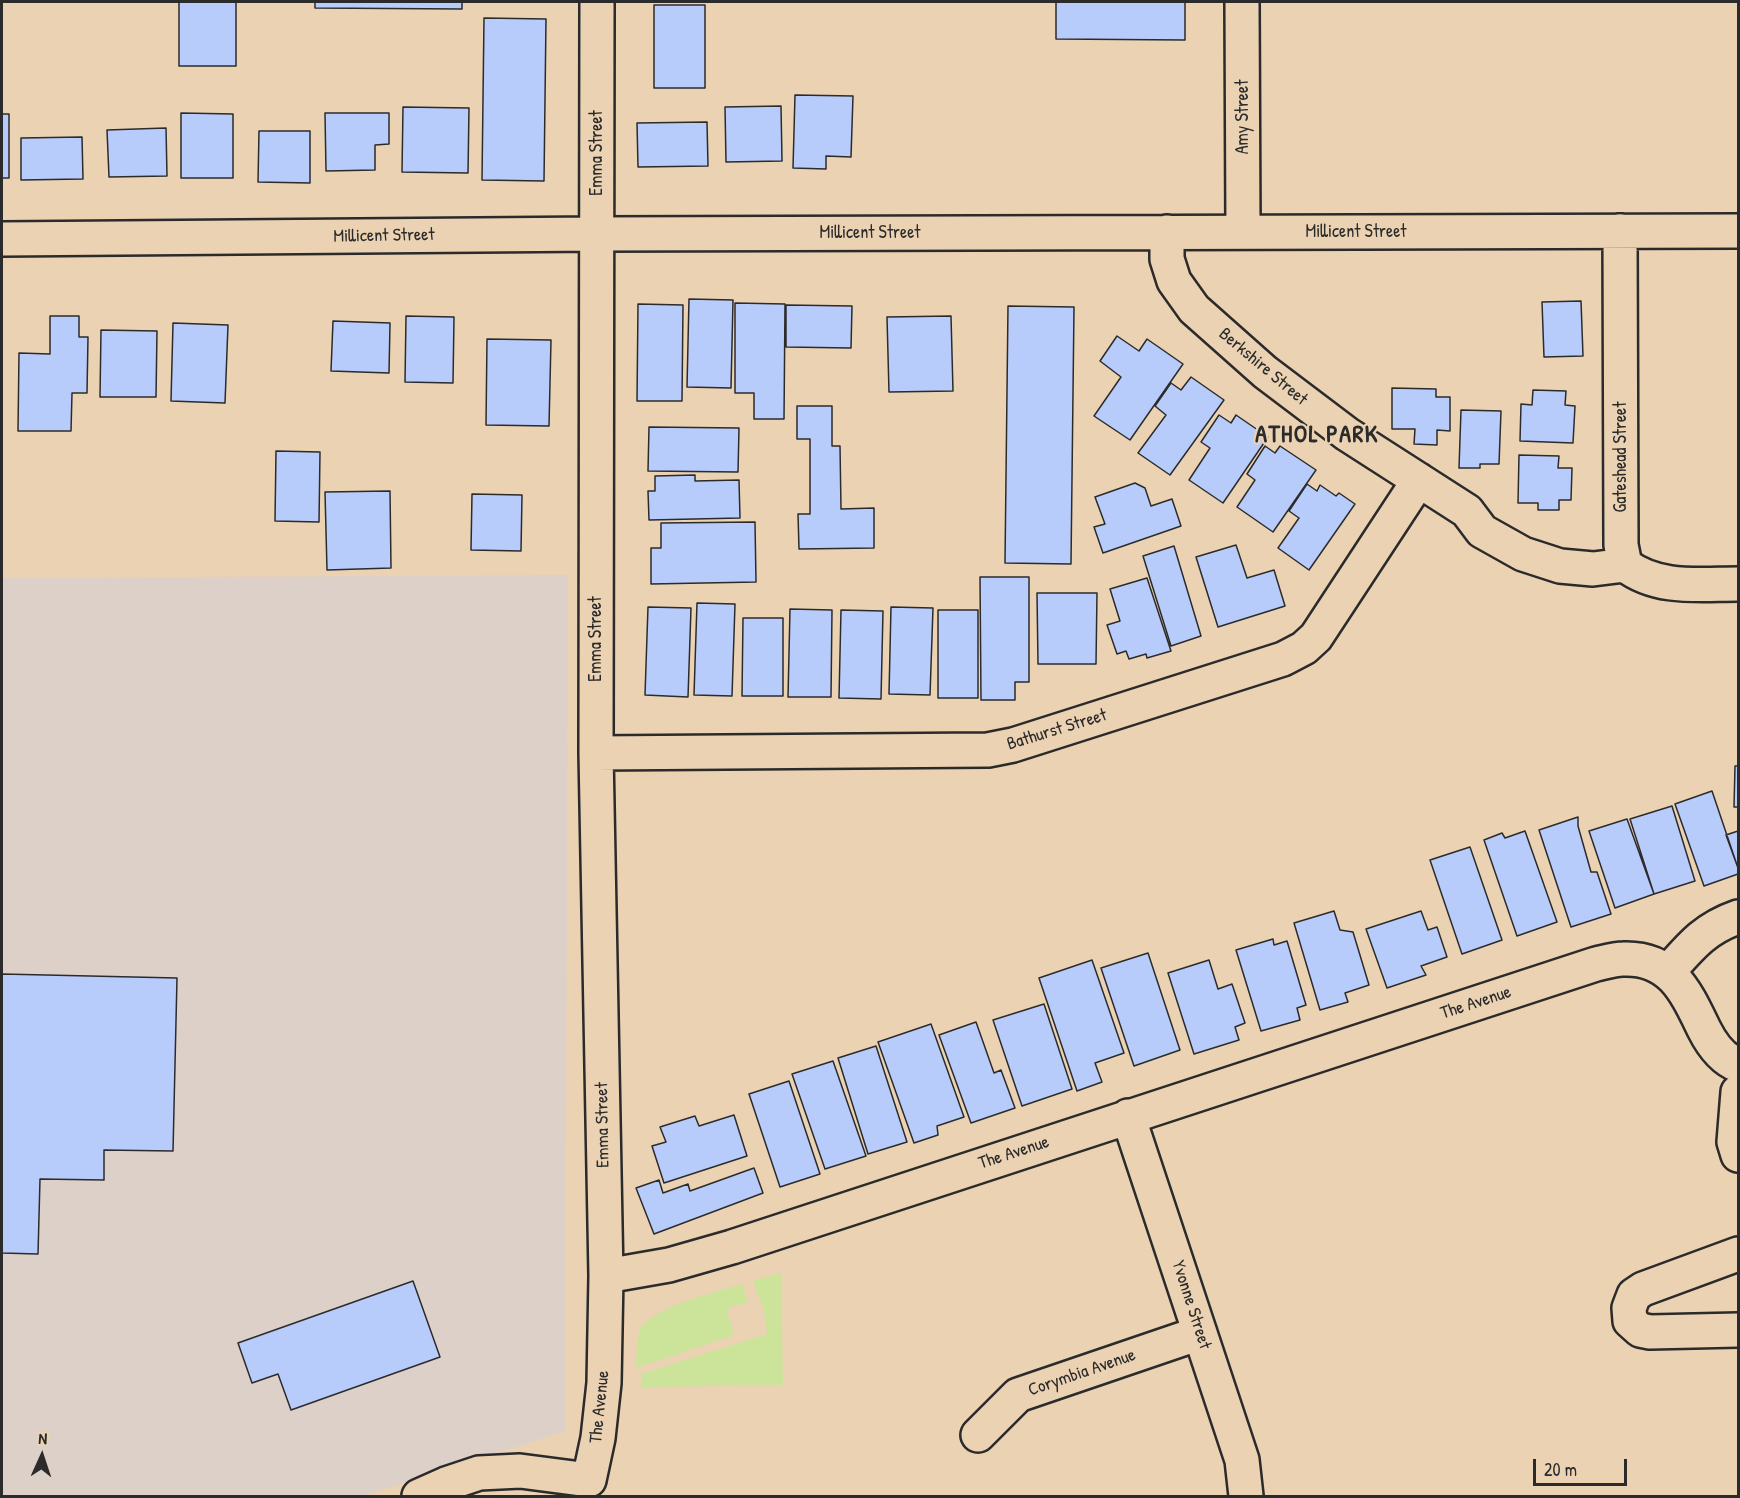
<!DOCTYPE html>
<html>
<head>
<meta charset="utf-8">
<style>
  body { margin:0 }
  #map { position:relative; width:1740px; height:1498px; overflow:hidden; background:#ebd2b3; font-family:"Patrick Hand",sans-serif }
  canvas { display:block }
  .frame { position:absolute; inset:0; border:3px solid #2b2b2b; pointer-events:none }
  .north { position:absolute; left:12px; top:1426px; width:60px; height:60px; -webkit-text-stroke:4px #ebd2b3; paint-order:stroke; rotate:3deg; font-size:16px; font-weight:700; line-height:24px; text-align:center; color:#2b2b2b }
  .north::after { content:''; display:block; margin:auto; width:21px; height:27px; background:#2b2b2b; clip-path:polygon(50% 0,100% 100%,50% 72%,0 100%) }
  .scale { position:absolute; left:1533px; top:1459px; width:94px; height:27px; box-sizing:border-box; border:3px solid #2b2b2b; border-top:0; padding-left:8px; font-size:18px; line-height:21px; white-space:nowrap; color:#2b2b2b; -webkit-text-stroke:4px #ebd2b3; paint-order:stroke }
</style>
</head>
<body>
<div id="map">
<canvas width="1740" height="1498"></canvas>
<div class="frame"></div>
<div class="north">N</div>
<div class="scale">20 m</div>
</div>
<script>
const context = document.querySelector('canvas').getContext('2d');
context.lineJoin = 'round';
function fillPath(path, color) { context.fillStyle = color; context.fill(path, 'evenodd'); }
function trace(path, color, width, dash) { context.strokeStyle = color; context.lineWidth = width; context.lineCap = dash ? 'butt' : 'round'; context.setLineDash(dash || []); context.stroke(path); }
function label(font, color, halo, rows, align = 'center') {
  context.font = font + ' "Patrick Hand",sans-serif'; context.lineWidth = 4.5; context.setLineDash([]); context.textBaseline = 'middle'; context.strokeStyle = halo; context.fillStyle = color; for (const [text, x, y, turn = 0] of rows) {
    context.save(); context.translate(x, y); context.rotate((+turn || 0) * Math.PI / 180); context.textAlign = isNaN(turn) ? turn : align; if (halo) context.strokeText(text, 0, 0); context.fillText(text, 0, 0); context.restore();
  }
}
fillPath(new Path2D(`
  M 568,575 L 565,1431 L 363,1496 L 2,1496 L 2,578 Z`), '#dcd0c9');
fillPath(new Path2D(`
  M 781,1273 L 783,1385 L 641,1387 L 641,1374 L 767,1334 L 764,1311 L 753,1281 Z
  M 742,1284 L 748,1302 L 731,1307 L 727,1311 L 734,1335 L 636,1368 C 637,1356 636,1341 640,1330 C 651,1307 717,1292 742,1284 Z`), '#cbe49a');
const building = new Path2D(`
  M 179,2 L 236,2 L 236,66 L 179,66 Z
  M 315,2 L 462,2 L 462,9 L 315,8 Z
  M 1056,2 L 1185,2 L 1185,40 L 1056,39 Z
  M 654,5 L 705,5 L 705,88 L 654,88 Z
  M 484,18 L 546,19 L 544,181 L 482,180 Z
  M 795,95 L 853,96 L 851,157 L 826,156 L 826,169 L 793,168 Z
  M 781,106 L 782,161 L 726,162 L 725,107 Z
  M 403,107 L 469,108 L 468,173 L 402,172 Z
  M 181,113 L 233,114 L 233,178 L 181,178 Z
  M 325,113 L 389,113 L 389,144 L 375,145 L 375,170 L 326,171 Z
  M 2,114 L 9,114 L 9,178 L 2,178 Z
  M 707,122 L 708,166 L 638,167 L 637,123 Z
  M 166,128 L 167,176 L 109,177 L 107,130 Z
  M 259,131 L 310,131 L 310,183 L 258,182 Z
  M 82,137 L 83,179 L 21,180 L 21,138 Z
  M 689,299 L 733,300 L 731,388 L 687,387 Z
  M 1581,301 L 1583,356 L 1544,357 L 1542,302 Z
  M 735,303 L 785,304 L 784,419 L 754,419 L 754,393 L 735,393 Z
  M 638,304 L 683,305 L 682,401 L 637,401 Z
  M 786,305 L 852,306 L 851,348 L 786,347 Z
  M 1008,306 L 1074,307 L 1071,564 L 1005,563 Z
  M 50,316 L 79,316 L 79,337 L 88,337 L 87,393 L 72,393 L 71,431 L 18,431 L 19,353 L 50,354 Z
  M 406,316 L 454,317 L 453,383 L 405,382 Z
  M 951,316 L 953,391 L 889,392 L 887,317 Z
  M 333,321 L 390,323 L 389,373 L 331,371 Z
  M 173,323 L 228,325 L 225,403 L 171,401 Z
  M 101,330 L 157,331 L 156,397 L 100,397 Z
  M 1117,336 L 1139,351 L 1147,339 L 1183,364 L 1130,440 L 1094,416 L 1121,377 L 1100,361 Z
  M 487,339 L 551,340 L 549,426 L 486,425 Z
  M 1191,377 L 1224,400 L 1170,475 L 1138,453 L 1166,415 L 1155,406 L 1171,383 L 1181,390 Z
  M 1392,388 L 1436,389 L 1436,397 L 1450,397 L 1450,431 L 1437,430 L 1437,445 L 1414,444 L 1415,429 L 1392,429 Z
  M 1533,390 L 1566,391 L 1565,405 L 1575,406 L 1573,443 L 1520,441 L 1521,404 L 1532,405 Z
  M 797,406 L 832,406 L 832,446 L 840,446 L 841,509 L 874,508 L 874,548 L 799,549 L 798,514 L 810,514 L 810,439 L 797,439 Z
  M 1461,410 L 1501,411 L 1499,464 L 1480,464 L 1480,468 L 1459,468 Z
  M 1219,415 L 1231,423 L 1236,415 L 1268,437 L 1223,503 L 1189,480 L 1210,448 L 1201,442 Z
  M 649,427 L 739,428 L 738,472 L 648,471 Z
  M 1265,446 L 1275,453 L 1280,446 L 1316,470 L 1273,532 L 1237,507 L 1255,480 L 1247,474 Z
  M 276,451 L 320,452 L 319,522 L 275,521 Z
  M 1519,455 L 1559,456 L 1558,468 L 1572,468 L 1571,500 L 1559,500 L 1559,510 L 1538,510 L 1538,503 L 1518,503 Z
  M 695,475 L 695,481 L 739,480 L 740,518 L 649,520 L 648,491 L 655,491 L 655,476 Z
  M 1135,483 L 1145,488 L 1151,506 L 1172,499 L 1181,526 L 1103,553 L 1094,527 L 1105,524 L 1095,497 Z
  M 1307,484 L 1317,491 L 1320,485 L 1336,496 L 1339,493 L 1355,504 L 1309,570 L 1278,548 L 1299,518 L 1289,511 Z
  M 390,491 L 391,568 L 327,570 L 325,492 Z
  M 472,494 L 522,495 L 521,551 L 471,550 Z
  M 755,522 L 756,582 L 651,584 L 651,548 L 661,548 L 661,523 Z
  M 1236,545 L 1247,578 L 1274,570 L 1285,606 L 1218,627 L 1196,557 Z
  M 1174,546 L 1201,636 L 1171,646 L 1143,556 Z
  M 980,577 L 1029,577 L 1029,682 L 1015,682 L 1015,700 L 981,700 Z
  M 1147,578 L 1171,651 L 1147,658 L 1146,654 L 1129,659 L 1126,651 L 1117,654 L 1107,625 L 1120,621 L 1110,589 Z
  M 1037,593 L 1097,593 L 1096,664 L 1038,664 Z
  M 697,603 L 735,604 L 732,696 L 694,695 Z
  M 648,607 L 691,608 L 688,697 L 645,695 Z
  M 891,607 L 933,608 L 930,695 L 889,694 Z
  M 790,609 L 832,610 L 831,697 L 788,697 Z
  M 841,610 L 883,611 L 881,699 L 839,698 Z
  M 938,610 L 978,610 L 978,698 L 938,698 Z
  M 743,618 L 783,618 L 783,696 L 742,696 Z
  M 1735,766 L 1738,766 L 1738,807 L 1734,807 Z
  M 1712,791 L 1738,868 L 1738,874 L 1704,886 L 1675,804 Z
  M 1672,806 L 1695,881 L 1654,894 L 1630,819 Z
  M 1578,817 L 1578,826 L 1591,872 L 1597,872 L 1611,914 L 1571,927 L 1539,830 Z
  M 1627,819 L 1654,894 L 1615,908 L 1589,831 Z
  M 1525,831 L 1557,922 L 1517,936 L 1484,840 L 1502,833 L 1505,838 Z
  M 1738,831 L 1738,868 L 1726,835 Z
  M 1470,847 L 1502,940 L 1462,954 L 1430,860 Z
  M 1334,911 L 1340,930 L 1353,932 L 1369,985 L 1345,993 L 1348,1002 L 1320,1010 L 1294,923 Z
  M 1421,911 L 1428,930 L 1437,927 L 1447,957 L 1421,966 L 1426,975 L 1387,988 L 1366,929 Z
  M 1273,939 L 1274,945 L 1287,941 L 1306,1005 L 1297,1008 L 1300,1020 L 1261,1031 L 1236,950 Z
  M 1148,953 L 1180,1050 L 1134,1066 L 1101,968 Z
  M 1092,960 L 1124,1053 L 1095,1063 L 1102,1082 L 1077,1091 L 1039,978 Z
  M 1209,960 L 1218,989 L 1232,984 L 1245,1023 L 1235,1027 L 1239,1040 L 1194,1054 L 1168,973 Z
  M 2,974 L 177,978 L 173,1151 L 104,1150 L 104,1180 L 40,1179 L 38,1254 L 2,1253 Z
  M 1044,1004 L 1072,1089 L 1022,1106 L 993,1020 Z
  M 976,1022 L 994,1073 L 1001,1070 L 1015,1108 L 971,1123 L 939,1035 Z
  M 931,1024 L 964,1117 L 937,1126 L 938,1135 L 914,1143 L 878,1042 Z
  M 876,1046 L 907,1142 L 868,1154 L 838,1058 Z
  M 833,1061 L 866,1156 L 825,1169 L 792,1074 Z
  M 789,1081 L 820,1174 L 780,1187 L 749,1094 Z
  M 734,1115 L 747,1156 L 664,1183 L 652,1146 L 666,1142 L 660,1127 L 695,1116 L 699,1126 Z
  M 754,1168 L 763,1193 L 654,1234 L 636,1188 L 659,1180 L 663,1193 L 688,1184 L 690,1191 Z
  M 413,1281 L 440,1357 L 291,1410 L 278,1374 L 252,1383 L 238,1343 Z`);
fillPath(building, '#b8ccfb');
trace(building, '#2b2b2b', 1.5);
const minor = new Path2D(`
  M 597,2 L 596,753 L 606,1276
  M 1242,2 L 1243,232
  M 1620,231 L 1621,545 L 1625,565 C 1658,590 1699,584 1738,584
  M 1167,232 L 1167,259 L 1174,281 L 1194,309 L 1265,372 L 1347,434 L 1467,511 L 1482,531 L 1523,554 L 1560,566 L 1593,569 L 1625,565
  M 2,239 L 597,234 L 1738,231
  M 596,753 L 988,750 L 1013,745 L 1283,659 L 1304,648 L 1316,637 L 1419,480
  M 1668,972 C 1691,946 1704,929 1738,917
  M 1738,1092 L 1734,1142 L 1738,1155
  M 1128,1116 L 1242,1460 L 1246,1496
  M 1738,1254 L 1643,1289 L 1634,1295 L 1629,1308 L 1630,1321 L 1640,1330 L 1650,1332 L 1738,1330
  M 978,1435 L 1018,1395 L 1200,1333
  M 419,1496 L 446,1484 L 479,1473 L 520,1471 L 589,1480 L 598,1438 L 604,1383 L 606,1276 L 669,1265 L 732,1247 L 1596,964 C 1605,962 1615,959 1623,959 C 1671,957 1686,992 1704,1029 C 1712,1045 1722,1059 1738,1065`);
trace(minor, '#2b2b2b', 38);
trace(minor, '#ebd2b3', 33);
label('18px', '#2b2b2b', '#ebd2b3', [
  ["Amy Street",1243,117,-90],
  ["Emma Street",597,153,-90],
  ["Millicent Street",1356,232],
  ["Millicent Street",870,233],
  ["Millicent Street",384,236,-1],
  ["Berkshire Street",1263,367,40],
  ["Gateshead Street",1621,457,-90],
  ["Emma Street",596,639,-90],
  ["Bathurst Street",1057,730,-17],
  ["The Avenue",1476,1003,-18],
  ["Emma Street",603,1125,-91],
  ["The Avenue",1014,1153,-18],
  ["Yvonne Street",1191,1305,72],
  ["Corymbia Avenue",1082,1373,-19],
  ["The Avenue",600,1407,-84]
]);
context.letterSpacing = '1.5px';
label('bold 24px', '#2b2b2b', '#ebd2b3', [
  ["ATHOL PARK",1317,436]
]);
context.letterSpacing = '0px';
</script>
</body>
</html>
